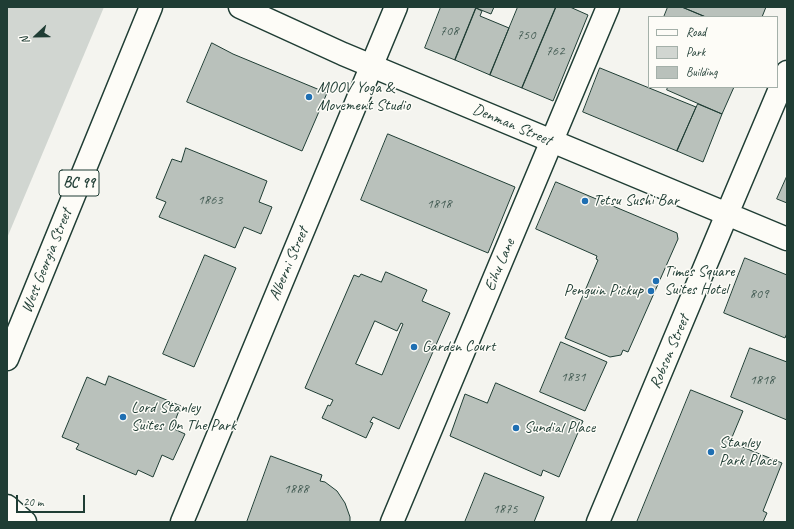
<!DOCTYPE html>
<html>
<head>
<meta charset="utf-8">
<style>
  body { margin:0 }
  #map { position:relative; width:794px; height:529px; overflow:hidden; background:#f4f4ef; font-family:Caveat,sans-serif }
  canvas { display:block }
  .frame { position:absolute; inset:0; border:8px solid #1f3d34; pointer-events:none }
  .legend { position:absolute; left:648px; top:16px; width:130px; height:72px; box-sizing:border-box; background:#fdfcf7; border:1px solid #a4b0a9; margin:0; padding:5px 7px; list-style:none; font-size:12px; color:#1f3d34 }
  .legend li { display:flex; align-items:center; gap:8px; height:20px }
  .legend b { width:20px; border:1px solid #a4b0a9 }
  .north { position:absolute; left:16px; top:16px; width:40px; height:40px; -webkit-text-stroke:3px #fdfcf7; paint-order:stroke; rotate:248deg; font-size:11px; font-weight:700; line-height:16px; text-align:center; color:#1f3d34 }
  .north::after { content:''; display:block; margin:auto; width:14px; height:18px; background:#1f3d34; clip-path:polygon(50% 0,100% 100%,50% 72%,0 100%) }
  .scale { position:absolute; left:16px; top:495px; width:69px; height:18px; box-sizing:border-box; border:2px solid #1f3d34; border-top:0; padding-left:5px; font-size:12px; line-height:14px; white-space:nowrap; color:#1f3d34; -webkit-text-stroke:3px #fdfcf7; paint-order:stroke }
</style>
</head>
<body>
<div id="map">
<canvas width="794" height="529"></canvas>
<div class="frame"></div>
<ul class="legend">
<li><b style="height:5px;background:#fdfcf7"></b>Road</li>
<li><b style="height:11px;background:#d1d6d1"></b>Park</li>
<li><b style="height:11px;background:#b9c1bb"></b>Building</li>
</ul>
<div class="north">N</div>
<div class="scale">20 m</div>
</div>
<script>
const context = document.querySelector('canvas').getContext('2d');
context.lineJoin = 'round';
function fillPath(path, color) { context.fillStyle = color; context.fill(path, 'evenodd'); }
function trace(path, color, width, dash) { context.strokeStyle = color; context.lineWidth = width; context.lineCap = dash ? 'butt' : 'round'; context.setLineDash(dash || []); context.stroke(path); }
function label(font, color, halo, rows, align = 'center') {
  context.font = font + ' Caveat,sans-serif'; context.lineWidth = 3; context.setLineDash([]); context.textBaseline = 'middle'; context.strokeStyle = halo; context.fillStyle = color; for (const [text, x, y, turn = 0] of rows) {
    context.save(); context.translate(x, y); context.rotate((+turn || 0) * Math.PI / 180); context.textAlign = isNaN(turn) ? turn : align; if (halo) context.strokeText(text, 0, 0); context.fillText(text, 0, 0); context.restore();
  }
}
fillPath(new Path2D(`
  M 7,7 L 104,7 L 7,238 Z`), '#d1d6d1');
const building = new Path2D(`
  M 441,7 L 494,7 L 491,14 L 476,8 L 455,60 L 425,48 Z
  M 518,7 L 556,7 L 522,88 L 490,75 Z
  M 556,7 L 570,7 L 588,15 L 553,101 L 522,88 Z
  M 668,7 L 682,7 L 706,17 L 664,17 Z
  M 682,7 L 766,7 L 762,17 L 706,17 Z
  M 476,8 L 482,11 L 480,16 L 509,28 L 490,75 L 455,60 Z
  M 212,43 L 233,54 L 327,93 L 302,151 L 187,102 Z
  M 600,68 L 696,107 L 677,151 L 583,112 Z
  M 668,87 L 734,87 L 722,114 L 667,90 Z
  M 698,104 L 722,114 L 703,162 L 677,151 Z
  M 388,134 L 515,187 L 488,253 L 361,200 Z
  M 186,148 L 267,181 L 259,202 L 272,207 L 261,234 L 244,227 L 235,248 L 159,217 L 166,202 L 156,198 L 172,159 L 181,162 Z
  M 787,176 L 787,203 L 777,199 Z
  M 556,182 L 677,233 L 678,239 L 628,352 L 623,350 L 621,355 L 610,357 L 565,338 L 598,260 L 596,259 L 597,256 L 536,229 Z
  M 205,255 L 236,268 L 194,367 L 163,354 Z
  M 745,258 L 787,275 L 787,333 L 785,338 L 724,313 Z
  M 386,272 L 427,290 L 422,301 L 450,313 L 399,429 L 373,417 L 370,422 L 373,423 L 366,438 L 322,418 L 328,405 L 330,406 L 333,400 L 305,388 L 354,275 L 359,277 L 361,274 L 381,282 ZM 375,321 L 397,331 L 401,323 L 403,324 L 382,375 L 356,364 Z
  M 561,342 L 607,362 L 585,411 L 540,392 Z
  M 750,348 L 787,362 L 787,420 L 731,397 Z
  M 109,376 L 181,406 L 172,428 L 185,434 L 173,460 L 162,455 L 153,477 L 138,470 L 136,475 L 76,449 L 79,444 L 62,437 L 87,377 L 105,385 Z
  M 496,383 L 583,421 L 559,477 L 543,470 L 541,476 L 450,436 L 465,394 L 487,403 Z
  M 691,390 L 743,411 L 730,442 L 782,463 L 763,511 L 767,513 L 763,522 L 637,522 Z
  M 271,456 L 322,475 L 320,481 L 325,482 L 337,491 L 345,503 L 350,517 L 350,522 L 247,522 Z
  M 485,473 L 544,497 L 534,522 L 465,522 Z`);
fillPath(building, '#b9c1bb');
trace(building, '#1f3d34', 1);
const minor = new Path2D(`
  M 7,506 L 25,522
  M 182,522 L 396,7
  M 392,522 L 608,7
  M 598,522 L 727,214`);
const major = new Path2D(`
  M 240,7 L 343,54 L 787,239
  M 727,214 L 787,72`);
const highway = new Path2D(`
  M 7,359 L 151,7`);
trace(minor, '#1f3d34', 25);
trace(major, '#1f3d34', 25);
trace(highway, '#1f3d34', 25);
trace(minor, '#fdfcf7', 22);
trace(major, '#fdfcf7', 22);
trace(highway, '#fdfcf7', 22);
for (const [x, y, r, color] of [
  [309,97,4,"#1f6fb2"],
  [585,201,4,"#1f6fb2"],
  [656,281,4,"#1f6fb2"],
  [651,291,4,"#1f6fb2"],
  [414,347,4,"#1f6fb2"],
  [123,417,4,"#1f6fb2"],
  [516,428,4,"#1f6fb2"],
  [711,452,4,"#1f6fb2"]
]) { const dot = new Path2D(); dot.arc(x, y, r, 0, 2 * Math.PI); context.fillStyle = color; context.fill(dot); trace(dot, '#fdfcf7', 1.5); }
label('14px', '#465e56', null, [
  ["708",449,31],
  ["750",526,35],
  ["762",555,51],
  ["1863",210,200],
  ["1818",439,204],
  ["809",759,294],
  ["1831",573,377],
  ["1818",762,380],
  ["1888",296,489],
  ["1875",505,509]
]);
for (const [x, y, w] of [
  [79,183,40]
]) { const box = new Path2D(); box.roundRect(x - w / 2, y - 13, w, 26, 3); context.fillStyle = '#fdfcf7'; context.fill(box); trace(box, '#1f3d34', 1); }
label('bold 15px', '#1f3d34', null, [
  ["BC 99",79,183]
]);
label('16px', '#1f3d34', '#fdfcf7', [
  ["MOOV Yoga &",317,88],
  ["Movement Studio",317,106],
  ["Tetsu Sushi Bar",593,201],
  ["Times Square",664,272],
  ["Suites Hotel",664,290],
  ["Penguin Pickup",643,291,"right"],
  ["Garden Court",422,347],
  ["Lord Stanley",131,408],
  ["Suites On The Park",131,426],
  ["Sundial Place",524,428],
  ["Stanley",719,443],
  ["Park Place",719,461]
], 'left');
label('16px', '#1f3d34', '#fdfcf7', [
  ["Denman Street",512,125,23],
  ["West Georgia Street",47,261,-68],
  ["Alberni Street",289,264,-67],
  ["Eihu Lane",500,265,-67],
  ["Robson Street",670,352,-67]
]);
</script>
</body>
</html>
